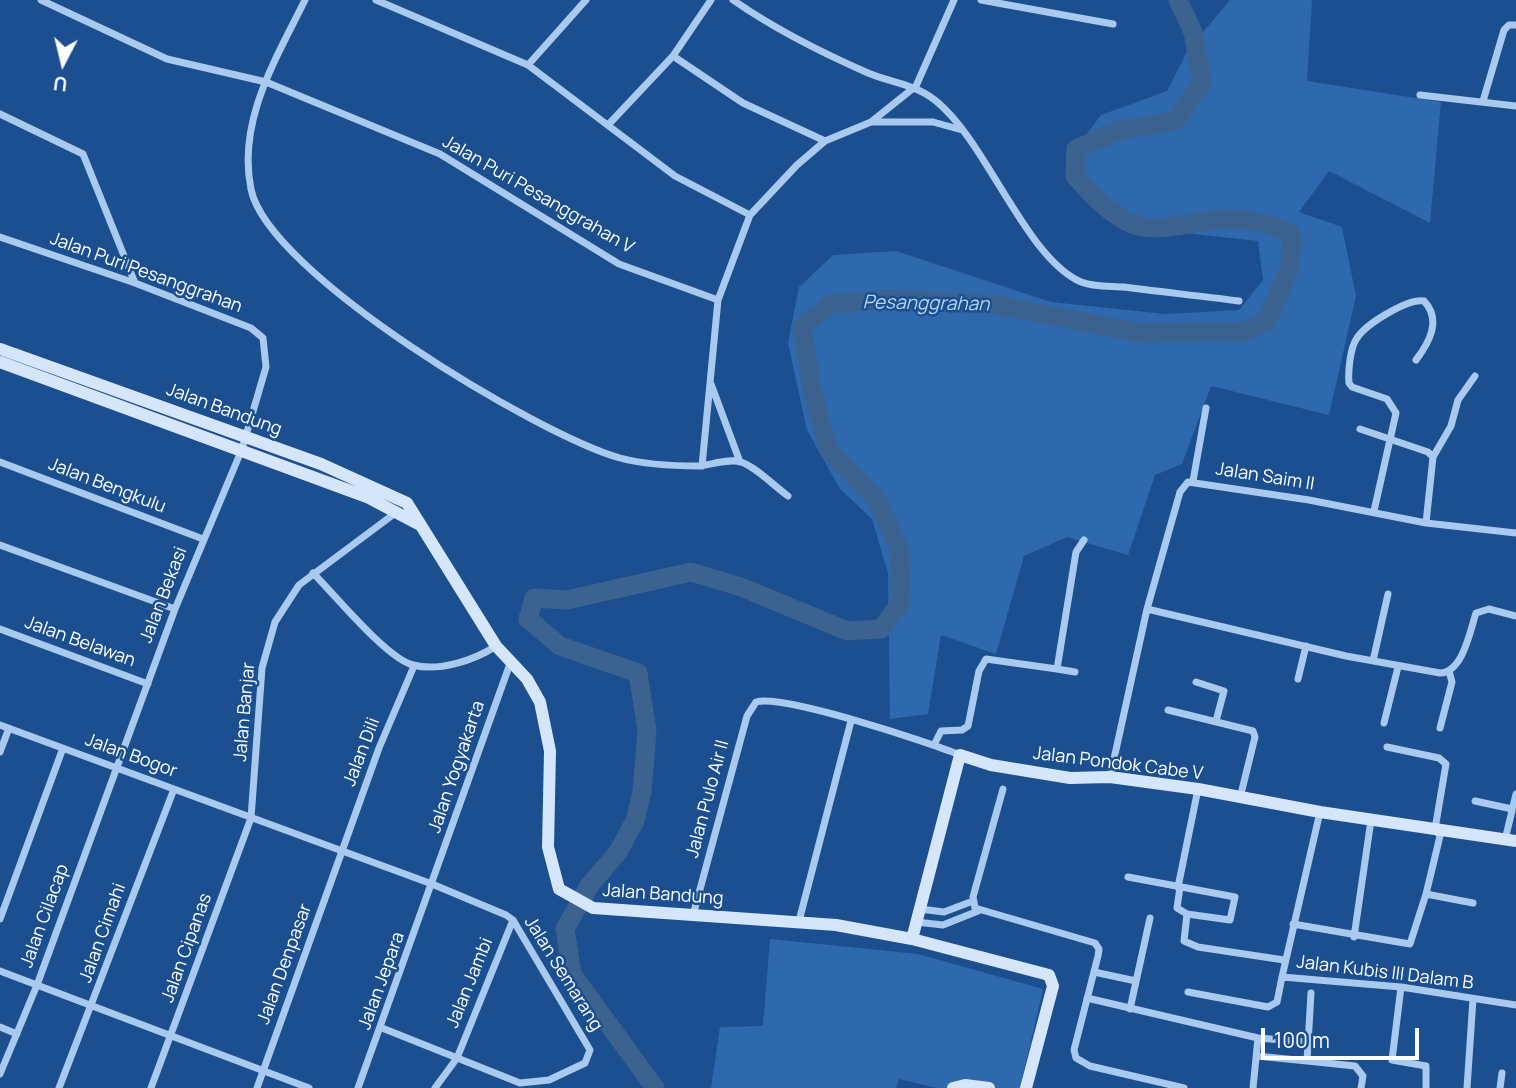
<!DOCTYPE html>
<html>
<head>
<meta charset="utf-8">
<style>
  body { margin:0 }
  #map { position:relative; width:1516px; height:1088px; overflow:hidden; background:#1b4f8f; font-family:Manrope,sans-serif }
  canvas { display:block }
  .north { position:absolute; left:28px; top:28px; width:70px; height:70px; -webkit-text-stroke:5px #1b4f8f; paint-order:stroke; rotate:187deg; font-size:19px; font-weight:700; line-height:28px; text-align:center; color:#fff }
  .north::after { content:''; display:block; margin:auto; width:24px; height:32px; background:#fff; clip-path:polygon(50% 0,100% 100%,50% 72%,0 100%) }
  .scale { position:absolute; left:1261px; top:1028px; width:158px; height:32px; box-sizing:border-box; border:4px solid #fff; border-top:0; padding-left:9px; font-size:21px; line-height:24px; white-space:nowrap; color:#fff; -webkit-text-stroke:5px #1b4f8f; paint-order:stroke }
</style>
</head>
<body>
<div id="map">
<canvas width="1516" height="1088"></canvas>
<div class="north">U</div>
<div class="scale">100 m</div>
</div>
<script>
const context = document.querySelector('canvas').getContext('2d');
context.lineJoin = 'round';
function fillPath(path, color) { context.fillStyle = color; context.fill(path, 'evenodd'); }
function trace(path, color, width, dash) { context.strokeStyle = color; context.lineWidth = width; context.lineCap = dash ? 'butt' : 'round'; context.setLineDash(dash || []); context.stroke(path); }
function label(font, color, halo, rows, align = 'center') {
  context.font = font + ' Manrope,sans-serif'; context.lineWidth = 5; context.setLineDash([]); context.textBaseline = 'middle'; context.strokeStyle = halo; context.fillStyle = color; for (const [text, x, y, turn = 0] of rows) {
    context.save(); context.translate(x, y); context.rotate((+turn || 0) * Math.PI / 180); context.textAlign = isNaN(turn) ? turn : align; if (halo) context.strokeText(text, 0, 0); context.fillText(text, 0, 0); context.restore();
  }
}
fillPath(new Path2D(`
  M 1230,0 L 1312,0 L 1307,81 L 1441,102 L 1430,223 L 1329,171 L 1299,212 L 1342,227 L 1356,296 L 1329,415 L 1211,386 L 1182,464 L 1155,475 L 1128,555 L 1067,537 L 1024,556 L 996,654 L 941,635 L 928,714 L 890,719 L 888,573 L 872,519 L 840,489 L 807,430 L 788,343 L 799,287 L 833,255 L 896,251 L 1051,302 L 1165,314 L 1239,310 L 1263,280 L 1258,241 L 1129,227 L 1085,189 L 1073,152 L 1101,115 L 1167,91 L 1188,50 Z
  M 770,939 L 918,954 L 1043,989 L 1020,1088 L 937,1088 L 899,1079 L 896,1088 L 711,1088 L 720,1027 L 763,1026 Z`), '#2e69ad');
trace(new Path2D(`
  M 655,1088 L 572,974 L 565,929 L 589,886 L 618,852 L 635,821 L 642,792 L 647,731 L 638,673 L 560,646 L 528,619 L 534,598 L 567,600 L 691,572 L 741,587 L 847,631 L 881,629 L 901,602 L 899,548 L 876,499 L 828,449 L 812,389 L 802,327 L 830,304 L 892,299 L 996,305 L 1141,333 L 1244,332 L 1267,321 L 1290,267 L 1292,235 C 1269,223 1245,218 1219,220 C 1191,221 1155,236 1128,222 C 1107,211 1091,194 1075,176 L 1076,149 L 1117,131 L 1175,121 L 1202,82 L 1193,32 L 1178,0`), '#3c6290', 19);
trace(new Path2D(`
  M 41,0 L 167,59 L 266,82 L 440,154 L 619,264 L 718,300
  M 305,0 C 276,59 237,121 251,189 C 267,273 538,435 620,458 C 646,465 672,466 699,466 C 710,465 730,458 741,462 C 756,467 774,486 788,496
  M 376,0 L 528,65 L 675,176 L 750,215
  M 733,0 C 776,30 820,52 868,73 C 892,83 915,84 936,101 C 987,142 1025,257 1081,282 C 1093,287 1111,286 1123,287 C 1162,292 1201,296 1239,301
  M 981,0 L 1113,24
  M 673,56 L 743,103 L 825,141
  M 528,65 L 586,0
  M 1420,95 L 1516,106
  M 1483,101 L 1504,30 L 1509,25 L 1516,25
  M 0,114 L 83,154 L 135,283
  M 871,122 L 933,122 L 962,130
  M 608,125 L 673,56 L 711,0
  M 0,237 L 135,283 L 251,328 L 263,338 L 266,367 L 242,449 L 175,609 L 37,985 L 0,1074
  M 711,384 L 740,462
  M 1360,429 L 1428,452 L 1433,457
  M 0,462 L 203,539
  M 702,466 L 718,300 L 750,215 L 797,165 L 825,141 L 871,122 L 916,86 L 954,0
  M 1193,481 L 1206,408
  M 1374,511 L 1396,413 L 1387,399 L 1352,387 L 1349,383 C 1348,371 1350,348 1357,338 C 1366,324 1408,298 1424,301 C 1442,320 1429,343 1416,360
  M 1426,523 L 1433,457 L 1451,426 L 1458,400 L 1475,376
  M 0,545 L 175,609
  M 313,573 C 334,594 387,659 413,665 C 439,672 475,660 496,646
  M 1147,609 L 1346,656 L 1440,673 C 1463,672 1470,631 1476,613 L 1489,609 L 1516,616
  M 0,629 L 148,684
  M 1373,661 L 1388,594
  M 1057,669 L 1075,672
  M 1298,679 L 1306,646
  M 1196,682 L 1224,691 L 1216,721
  M 1168,710 L 1253,731 L 1255,737 L 1240,798
  M 1384,723 L 1398,667
  M 0,725 L 432,884 L 506,915 L 513,920 L 590,1050 L 585,1063 L 549,1080 L 520,1083 L 382,1028
  M 1440,728 L 1452,682 L 1449,671
  M 934,745 L 941,731 L 962,730 L 968,726 L 979,671 L 986,659 L 1057,669 L 1076,552 L 1084,540
  M 0,752 L 9,728
  M 1110,777 L 1147,609 L 1180,492 L 1188,482 L 1309,500 L 1426,523 L 1516,533
  M 1003,789 L 973,897 L 975,908 L 1095,943 L 1099,949 L 1098,956 L 1074,1050 L 1076,1058 L 1090,1066 L 1184,1088
  M 1475,801 L 1512,809
  M 1505,840 L 1516,794
  M 1128,877 L 1235,897 L 1230,920 L 1187,914 L 1184,941 L 1198,947 L 1284,960
  M 1178,887 L 1198,789
  M 1180,887 L 1177,908 L 1187,914
  M 1426,894 L 1473,903
  M 920,909 L 944,912 L 973,901
  M 693,915 L 747,716 L 756,702 C 783,694 928,742 960,755
  M 0,919 L 63,748
  M 799,921 L 851,721
  M 916,922 L 943,925 L 978,911
  M 1293,924 L 1410,944 L 1426,894 L 1440,836 L 1435,829 L 1446,764 L 1439,758 L 1387,747
  M 1354,937 L 1371,820
  M 0,971 L 309,1088
  M 1094,972 L 1136,981
  M 1282,977 L 1320,812
  M 1401,987 L 1392,1060 L 1426,1066 L 1426,1088
  M 1188,992 L 1268,1007 L 1277,1002 L 1282,977 L 1401,987 L 1516,1005
  M 1311,993 L 1307,1061 L 1355,1066 L 1363,1076 L 1361,1088
  M 1087,998 L 1258,1038 L 1308,1042
  M 1130,1009 L 1150,918
  M 0,1027 L 17,1034
  M 1257,1056 L 1307,1061
  M 59,1088 L 174,789
  M 151,1088 L 251,818 L 262,668 L 275,622 L 299,585 L 398,511
  M 257,1088 L 379,748 L 414,666
  M 358,1088 L 511,661
  M 435,1088 L 457,1058 L 513,920
  M 1253,1088 L 1258,1038
  M 1467,1088 L 1473,999
  M 1500,1088 L 1502,1073`), '#a9c9ee', 7);
trace(new Path2D(`
  M 0,349 L 321,464 L 407,503 L 496,646 L 527,679 L 540,702 L 550,751 L 548,847 L 559,889 L 593,908 L 836,925 L 912,939 L 1049,975 L 1053,986 L 1026,1088
  M 0,362 L 367,497 L 420,525
  M 912,939 L 960,755 L 991,765 L 1070,778 L 1110,777 L 1198,789 L 1320,812 L 1516,841
  M 953,1088 L 965,1085 L 989,1088`), '#d6e6fa', 12);
label('18px', '#fff', '#1b4f8f', [
  ["Jalan Puri Pesanggrahan V",538,195,30],
  ["Jalan Puri Pesanggrahan",146,273,20],
  ["Jalan Bandung",224,410,20],
  ["Jalan Saim II",1265,477,9],
  ["Jalan Bengkulu",107,486,21],
  ["Jalan Bekasi",164,595,-69],
  ["Jalan Belawan",80,642,20],
  ["Jalan Banjar",245,712,-85],
  ["Jalan Dili",362,752,-69],
  ["Jalan Bogor",131,756,20],
  ["Jalan Pondok Cabe V",1118,764,7],
  ["Jalan Yogyakarta",457,767,-71],
  ["Jalan Pulo Air II",708,799,-75],
  ["Jalan Bandung",663,895,4],
  ["Jalan Cilacap",45,916,-70],
  ["Jalan Cimahi",103,933,-70],
  ["Jalan Cipanas",187,948,-70],
  ["Jalan Denpasar",285,964,-70],
  ["Jalan Kubis III Dalam B",1385,973,7],
  ["Jalan Semarang",563,974,58],
  ["Jalan Jepara",382,981,-70],
  ["Jalan Jambi",470,983,-68]
]);
label('italic 19px', '#b5d3f5', '#1b4f8f', [
  ["Pesanggrahan",926,304,1]
]);
</script>
</body>
</html>
